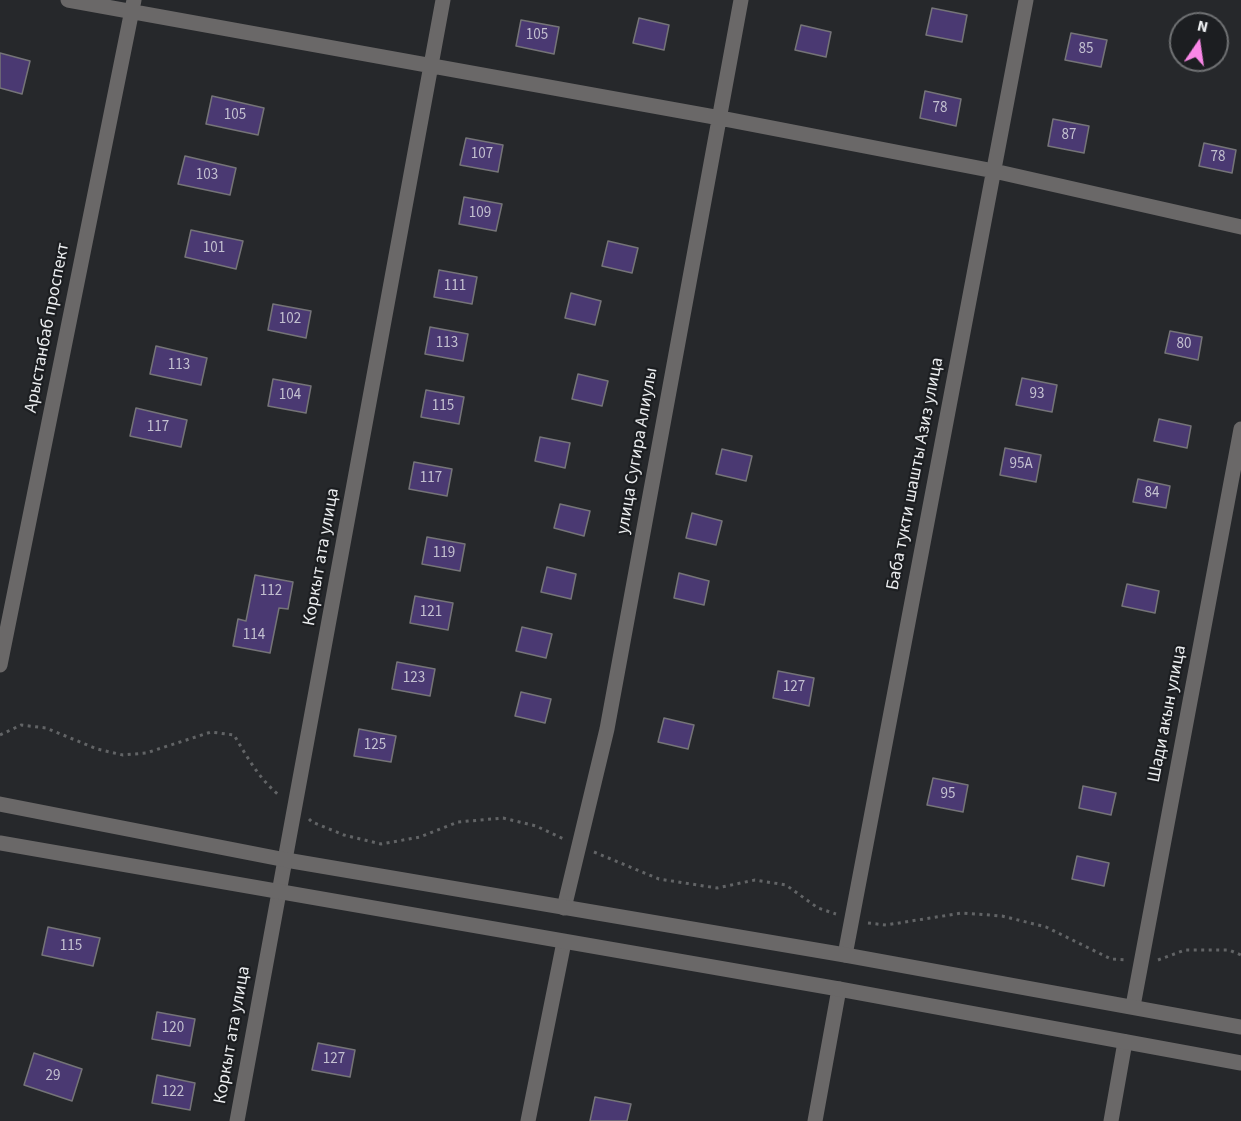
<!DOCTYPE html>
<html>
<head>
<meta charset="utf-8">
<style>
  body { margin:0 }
  #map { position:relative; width:1241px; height:1121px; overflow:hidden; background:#26282b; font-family:"Source Sans 3",sans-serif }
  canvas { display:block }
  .north { position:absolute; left:1169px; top:12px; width:60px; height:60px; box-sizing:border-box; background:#1c1e21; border:2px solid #6f7173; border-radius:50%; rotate:13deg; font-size:16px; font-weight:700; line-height:24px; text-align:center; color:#ebedef }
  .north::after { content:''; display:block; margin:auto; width:21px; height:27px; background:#fa87e7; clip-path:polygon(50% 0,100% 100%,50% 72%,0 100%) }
</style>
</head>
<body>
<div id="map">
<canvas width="1241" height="1121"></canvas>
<div class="north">N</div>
</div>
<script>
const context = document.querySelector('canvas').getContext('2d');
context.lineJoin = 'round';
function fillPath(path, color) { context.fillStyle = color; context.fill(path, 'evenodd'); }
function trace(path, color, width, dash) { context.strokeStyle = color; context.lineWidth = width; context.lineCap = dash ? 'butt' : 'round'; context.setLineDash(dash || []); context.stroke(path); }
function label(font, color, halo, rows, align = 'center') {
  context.font = font + ' "Source Sans 3",sans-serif'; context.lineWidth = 4.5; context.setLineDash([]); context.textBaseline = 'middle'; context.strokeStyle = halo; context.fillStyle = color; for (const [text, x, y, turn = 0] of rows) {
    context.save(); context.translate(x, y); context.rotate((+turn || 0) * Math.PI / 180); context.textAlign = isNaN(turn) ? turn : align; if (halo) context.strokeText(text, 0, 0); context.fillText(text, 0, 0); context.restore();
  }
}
const building = new Path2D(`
  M 932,8 L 967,15 L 962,42 L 926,35 Z
  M 639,18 L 669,25 L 664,50 L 633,43 Z
  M 521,20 L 559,27 L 554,54 L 516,46 Z
  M 801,25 L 831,32 L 826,57 L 795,50 Z
  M 1071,33 L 1107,40 L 1101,67 L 1065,60 Z
  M 0,53 L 30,61 L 22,94 L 0,88 Z
  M 925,91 L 961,99 L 956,126 L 920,118 Z
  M 212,96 L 264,108 L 258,135 L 206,124 Z
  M 1053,119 L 1089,126 L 1084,153 L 1048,146 Z
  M 466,138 L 503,145 L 498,172 L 460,165 Z
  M 1204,143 L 1236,150 L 1232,173 L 1199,166 Z
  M 185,156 L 236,168 L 230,195 L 178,184 Z
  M 464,197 L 502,204 L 496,231 L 459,224 Z
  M 191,230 L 243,241 L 236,269 L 185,257 Z
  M 608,241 L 638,248 L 632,273 L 602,266 Z
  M 439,270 L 477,277 L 472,304 L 434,297 Z
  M 571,293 L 601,301 L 595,325 L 565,318 Z
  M 273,304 L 311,311 L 306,338 L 268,330 Z
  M 430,327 L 468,334 L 463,361 L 425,354 Z
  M 1170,331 L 1202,337 L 1198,360 L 1165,353 Z
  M 156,346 L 207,358 L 201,385 L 150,374 Z
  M 578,374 L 608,381 L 602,406 L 572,399 Z
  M 1022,378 L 1057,385 L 1052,412 L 1016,405 Z
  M 273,379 L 311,386 L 306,413 L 268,406 Z
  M 426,390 L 464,397 L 459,424 L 421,417 Z
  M 136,408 L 187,420 L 181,447 L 130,436 Z
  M 1159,419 L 1191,426 L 1187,448 L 1154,441 Z
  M 540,437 L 570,443 L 565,468 L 535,461 Z
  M 1005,448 L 1041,455 L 1036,482 L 1000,475 Z
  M 722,449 L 752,456 L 746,481 L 716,474 Z
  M 414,462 L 452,469 L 447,496 L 409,489 Z
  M 1138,479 L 1170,486 L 1166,508 L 1133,502 Z
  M 560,504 L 590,511 L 584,536 L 554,528 Z
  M 692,513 L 722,521 L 716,545 L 686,538 Z
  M 427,537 L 465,544 L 460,571 L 422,564 Z
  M 547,567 L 576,574 L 571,599 L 541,592 Z
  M 679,573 L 709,581 L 704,605 L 674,598 Z
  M 255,575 L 293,582 L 288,609 L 279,608 L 270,653 L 233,646 L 238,619 L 246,621 Z
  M 1127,584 L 1159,591 L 1155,613 L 1122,606 Z
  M 415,596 L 453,603 L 448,630 L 410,623 Z
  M 522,627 L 552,634 L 546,658 L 516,651 Z
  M 397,662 L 435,669 L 430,696 L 392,689 Z
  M 778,671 L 814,678 L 809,706 L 773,698 Z
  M 521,692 L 551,699 L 545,723 L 515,716 Z
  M 664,718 L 694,725 L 688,749 L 658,742 Z
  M 359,729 L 396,736 L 391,762 L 354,756 Z
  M 933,778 L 968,785 L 963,812 L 927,805 Z
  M 1083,786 L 1116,793 L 1111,815 L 1079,808 Z
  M 1077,856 L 1109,863 L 1104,886 L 1072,879 Z
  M 48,927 L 100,938 L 93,966 L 42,955 Z
  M 157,1012 L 195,1019 L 190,1046 L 152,1039 Z
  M 318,1043 L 355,1050 L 350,1077 L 312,1070 Z
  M 34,1053 L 82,1069 L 72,1101 L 24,1085 Z
  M 157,1075 L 195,1083 L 190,1110 L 152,1103 Z
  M 595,1097 L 631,1104 L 627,1121 L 590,1121 Z`);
fillPath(building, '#4a3972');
trace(building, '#757478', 1.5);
trace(new Path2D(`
  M 0,735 L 21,725 L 46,728 L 97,749 L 123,755 L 146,753 L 211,732 L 234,735 C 247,757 260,780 280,796
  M 309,819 L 312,822 L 344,835 L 381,844 L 420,837 L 458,822 L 503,818 L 536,826 L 566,840
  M 594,852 L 659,879 L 717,888 L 755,880 L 786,885 L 818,908 L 836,914
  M 868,923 L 886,925 L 962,913 L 1002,916 L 1046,927 L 1111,959 L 1127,960
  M 1158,960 L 1185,950 L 1229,950 L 1241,955`), '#626466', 3, [3, 4.5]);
trace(new Path2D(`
  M 68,0 L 720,118 L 994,171 L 1241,227
  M 0,665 L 134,0
  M 564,908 L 607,729 L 741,0
  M 845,955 L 1026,0
  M 1133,1006 L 1241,429
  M 237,1121 L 443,0
  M 528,1121 L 564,942
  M 815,1121 L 839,989
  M 1111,1121 L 1125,1042`), '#6a6868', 15);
trace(new Path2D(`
  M 0,804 L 286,860 L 845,955 L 1241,1027
  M 0,843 L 839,989 L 1241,1063`), '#6a6868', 15);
label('15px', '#c3c0d0', null, [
  ["105",537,36],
  ["85",1086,50],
  ["78",940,109],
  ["105",235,116],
  ["87",1069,136],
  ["107",482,155],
  ["78",1218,158],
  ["103",207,176],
  ["109",480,214],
  ["101",214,249],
  ["111",455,287],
  ["102",290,320],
  ["113",447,344],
  ["80",1184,345],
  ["113",179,366],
  ["93",1037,395],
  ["104",290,396],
  ["115",443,407],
  ["117",158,428],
  ["95А",1021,465],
  ["117",431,479],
  ["84",1152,494],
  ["119",444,554],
  ["112",271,592],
  ["121",431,613],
  ["114",254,636],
  ["123",414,679],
  ["127",794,688],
  ["125",375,746],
  ["95",948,795],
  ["115",71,947],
  ["120",173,1029],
  ["127",334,1060],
  ["29",53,1077],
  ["122",173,1093]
]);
label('18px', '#ebedef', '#1c1e21', [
  ["Арыстанбаб проспект",48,328,-79],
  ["улица Сугира Алиулы",638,451,-80],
  ["Баба тукти шашты Азиз улица",916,474,-79],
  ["Коркыт ата улица",322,557,-80],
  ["Шади акын улица",1168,714,-79],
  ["Коркыт ата улица",233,1035,-80]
]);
</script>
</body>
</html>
